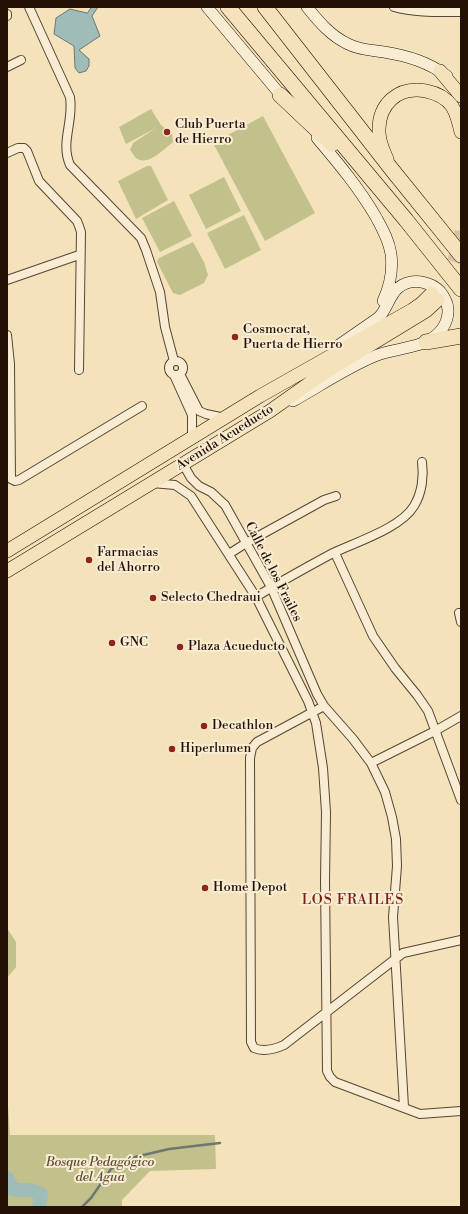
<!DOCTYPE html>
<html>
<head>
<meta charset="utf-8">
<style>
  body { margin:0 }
  #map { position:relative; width:468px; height:1214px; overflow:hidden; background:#f4e2bb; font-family:"Libre Bodoni",serif }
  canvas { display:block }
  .frame { position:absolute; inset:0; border:8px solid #251006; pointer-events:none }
</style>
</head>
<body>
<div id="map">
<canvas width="468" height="1214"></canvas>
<div class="frame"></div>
</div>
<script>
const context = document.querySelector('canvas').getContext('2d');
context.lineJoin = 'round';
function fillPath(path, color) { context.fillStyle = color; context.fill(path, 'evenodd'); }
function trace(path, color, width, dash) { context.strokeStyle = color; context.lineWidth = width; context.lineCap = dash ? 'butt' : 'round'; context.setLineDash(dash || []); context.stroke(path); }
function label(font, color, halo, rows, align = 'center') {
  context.font = font + ' "Libre Bodoni",serif'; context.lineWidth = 4; context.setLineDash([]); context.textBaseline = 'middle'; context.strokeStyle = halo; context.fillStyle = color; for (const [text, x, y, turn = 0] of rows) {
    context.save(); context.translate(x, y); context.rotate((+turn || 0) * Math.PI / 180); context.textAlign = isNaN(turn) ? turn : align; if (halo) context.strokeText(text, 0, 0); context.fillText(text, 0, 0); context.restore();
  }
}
fillPath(new Path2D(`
  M 151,109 L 161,125 L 172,134 L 173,142 C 164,149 148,167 136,158 C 134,156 132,152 130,150 L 133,143 L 156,128 L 126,144 L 119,127 Z
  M 263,116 L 315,213 L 265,241 L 213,143 Z
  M 147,166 L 151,166 L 168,200 L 136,219 L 118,181 Z
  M 224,177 L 241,211 L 206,229 L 189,195 Z
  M 174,201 L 192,236 L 160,252 L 142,218 Z
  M 244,215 L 261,250 L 225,269 L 207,233 Z
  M 193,242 L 204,262 L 208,275 L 204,283 L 180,295 L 173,293 L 157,262 L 159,258 Z
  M 7,928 L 16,942 L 16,967 L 7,978 Z
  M 7,1092 L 10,1135 L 215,1135 L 216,1169 L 150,1171 L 122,1200 L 122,1207 L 7,1207 Z`), '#c2c18b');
const water = new Path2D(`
  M 92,7 L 98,7 L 92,16 L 100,36 L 79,50 L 89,59 L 89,66 L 86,71 L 79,73 L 75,68 L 74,46 L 54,34 L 56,18 L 70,9 L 87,13 Z`);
fillPath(water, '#9fbcb9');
trace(water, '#6e7771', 1);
trace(new Path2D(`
  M 82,1207 L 91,1198 L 111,1169 L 135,1157 L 169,1149 L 220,1143`), '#6e7771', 2.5);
trace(new Path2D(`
  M 7,1178 L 14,1190 L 30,1190 L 41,1194 L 39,1207`), '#9fbcb9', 14);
trace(new Path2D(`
  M 432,293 C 449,276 459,254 461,230`), '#d5c2a0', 13, [13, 6]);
const street = new Path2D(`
  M 29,7 L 70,97 C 74,122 60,142 70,165 L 141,238 L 146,250 L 160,292 L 165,327 L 174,361
  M 394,7 C 415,13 439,12 461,12
  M 7,14 L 7,16
  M 7,67 L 21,60
  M 7,153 L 18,148 L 24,148 L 27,151 L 39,181 L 77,221 L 79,226 L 81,232 L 79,370
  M 7,280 L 79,255
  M 7,335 L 10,364 L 11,479 L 15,481 L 19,480 L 142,406
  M169 368a7 7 0 1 1 14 0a7 7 0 1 1-14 0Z
  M 180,374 L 199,411 L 206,414 L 225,418
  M 174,375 L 192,415 L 192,438
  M 183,464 L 191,478 L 199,486 L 211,492 L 225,505 L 271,587 L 317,694 L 324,706 L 353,739 L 371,763 L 385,792 L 392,817 L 396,839 L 397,866 L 393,917 L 404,1107
  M 152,483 L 175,485 L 191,496 L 256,597 L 308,701 L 316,723 L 323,768 L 326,812 L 325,881 L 327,1071 L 330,1077 L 335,1082 L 420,1114 L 461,1111
  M 335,553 L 373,636 L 395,668 L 417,695 L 428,711 L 461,800
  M 229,554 L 246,543 L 324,500 L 336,496
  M 256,597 C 281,581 307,567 333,553 C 356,542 401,528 414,506 C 422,493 424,476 422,462
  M 459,613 L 461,622
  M 324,706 L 257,742 L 252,748 L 250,758 L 251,1042 L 254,1048 C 263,1052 275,1049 284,1045 L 403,953 L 461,940
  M 371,763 L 435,731 L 461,716`);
const secondary = new Path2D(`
  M 207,7 L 284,99
  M 307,7 C 319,22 331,36 348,44 C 359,50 372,50 384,52 C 408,56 428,62 447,76
  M 317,138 C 339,164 359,188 376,217 C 382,228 389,240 391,254 C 393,270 390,286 383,301
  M 293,401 C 320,386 346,368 375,356 C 393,348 420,349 435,336 C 446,328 452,312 445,299 C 437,282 413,276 398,288 C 389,296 387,310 378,318 L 339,345`);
const primary = new Path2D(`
  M 440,71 L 461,96
  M 387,159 C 383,150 379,142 379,132 C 378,104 398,86 426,91 C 436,93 446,98 452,106 C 457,114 459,123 461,132
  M 7,551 L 260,396 L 412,310 L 422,303 L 432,293
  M 7,571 L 270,411 L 321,375 L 426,311 L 438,300`);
const highway = new Path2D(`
  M 228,7 L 406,220 L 461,289
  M 265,7 L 393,171 L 461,255
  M 280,95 L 332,144
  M 426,342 L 461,336`);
trace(street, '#594433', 10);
trace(secondary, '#251006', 12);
trace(primary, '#251006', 14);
trace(highway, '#251006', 16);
trace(street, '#f8ecd3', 8);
trace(secondary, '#f8ecd3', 11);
trace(primary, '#f4e2bb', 13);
trace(highway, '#f4e2bb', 15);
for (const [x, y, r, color] of [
  [167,132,4,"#8f2418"],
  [235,337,4,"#8f2418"],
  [89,560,4,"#8f2418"],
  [153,598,4,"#8f2418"],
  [112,643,4,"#8f2418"],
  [180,647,4,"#8f2418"],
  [204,726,4,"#8f2418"],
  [172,749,4,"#8f2418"],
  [205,888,4,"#8f2418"]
]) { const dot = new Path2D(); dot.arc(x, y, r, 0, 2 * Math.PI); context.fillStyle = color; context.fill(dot); trace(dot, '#f8ecd3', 1.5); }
label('13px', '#251006', '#f8ecd3', [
  ["Club Puerta",175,125],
  ["de Hierro",175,140],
  ["Cosmocrat,",243,330],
  ["Puerta de Hierro",243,345],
  ["Farmacias",97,553],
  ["del Ahorro",97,568],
  ["Selecto Chedraui",161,598],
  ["GNC",120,643],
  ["Plaza Acueducto",188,647],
  ["Decathlon",212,726],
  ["Hiperlumen",180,749],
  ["Home Depot",213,888]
], 'left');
label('13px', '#251006', '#f8ecd3', [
  ["Avenida Acueducto",225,438,-32],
  ["Calle de los Frailes",273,572,63]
]);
label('italic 13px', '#5c4e35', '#f8ecd3', [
  ["Bosque Pedagógico",100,1163],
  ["del Agua",100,1178]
]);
context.letterSpacing = '1px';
label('14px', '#7a1f14', '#f8ecd3', [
  ["LOS FRAILES",353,901]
]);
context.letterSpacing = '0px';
</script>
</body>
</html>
